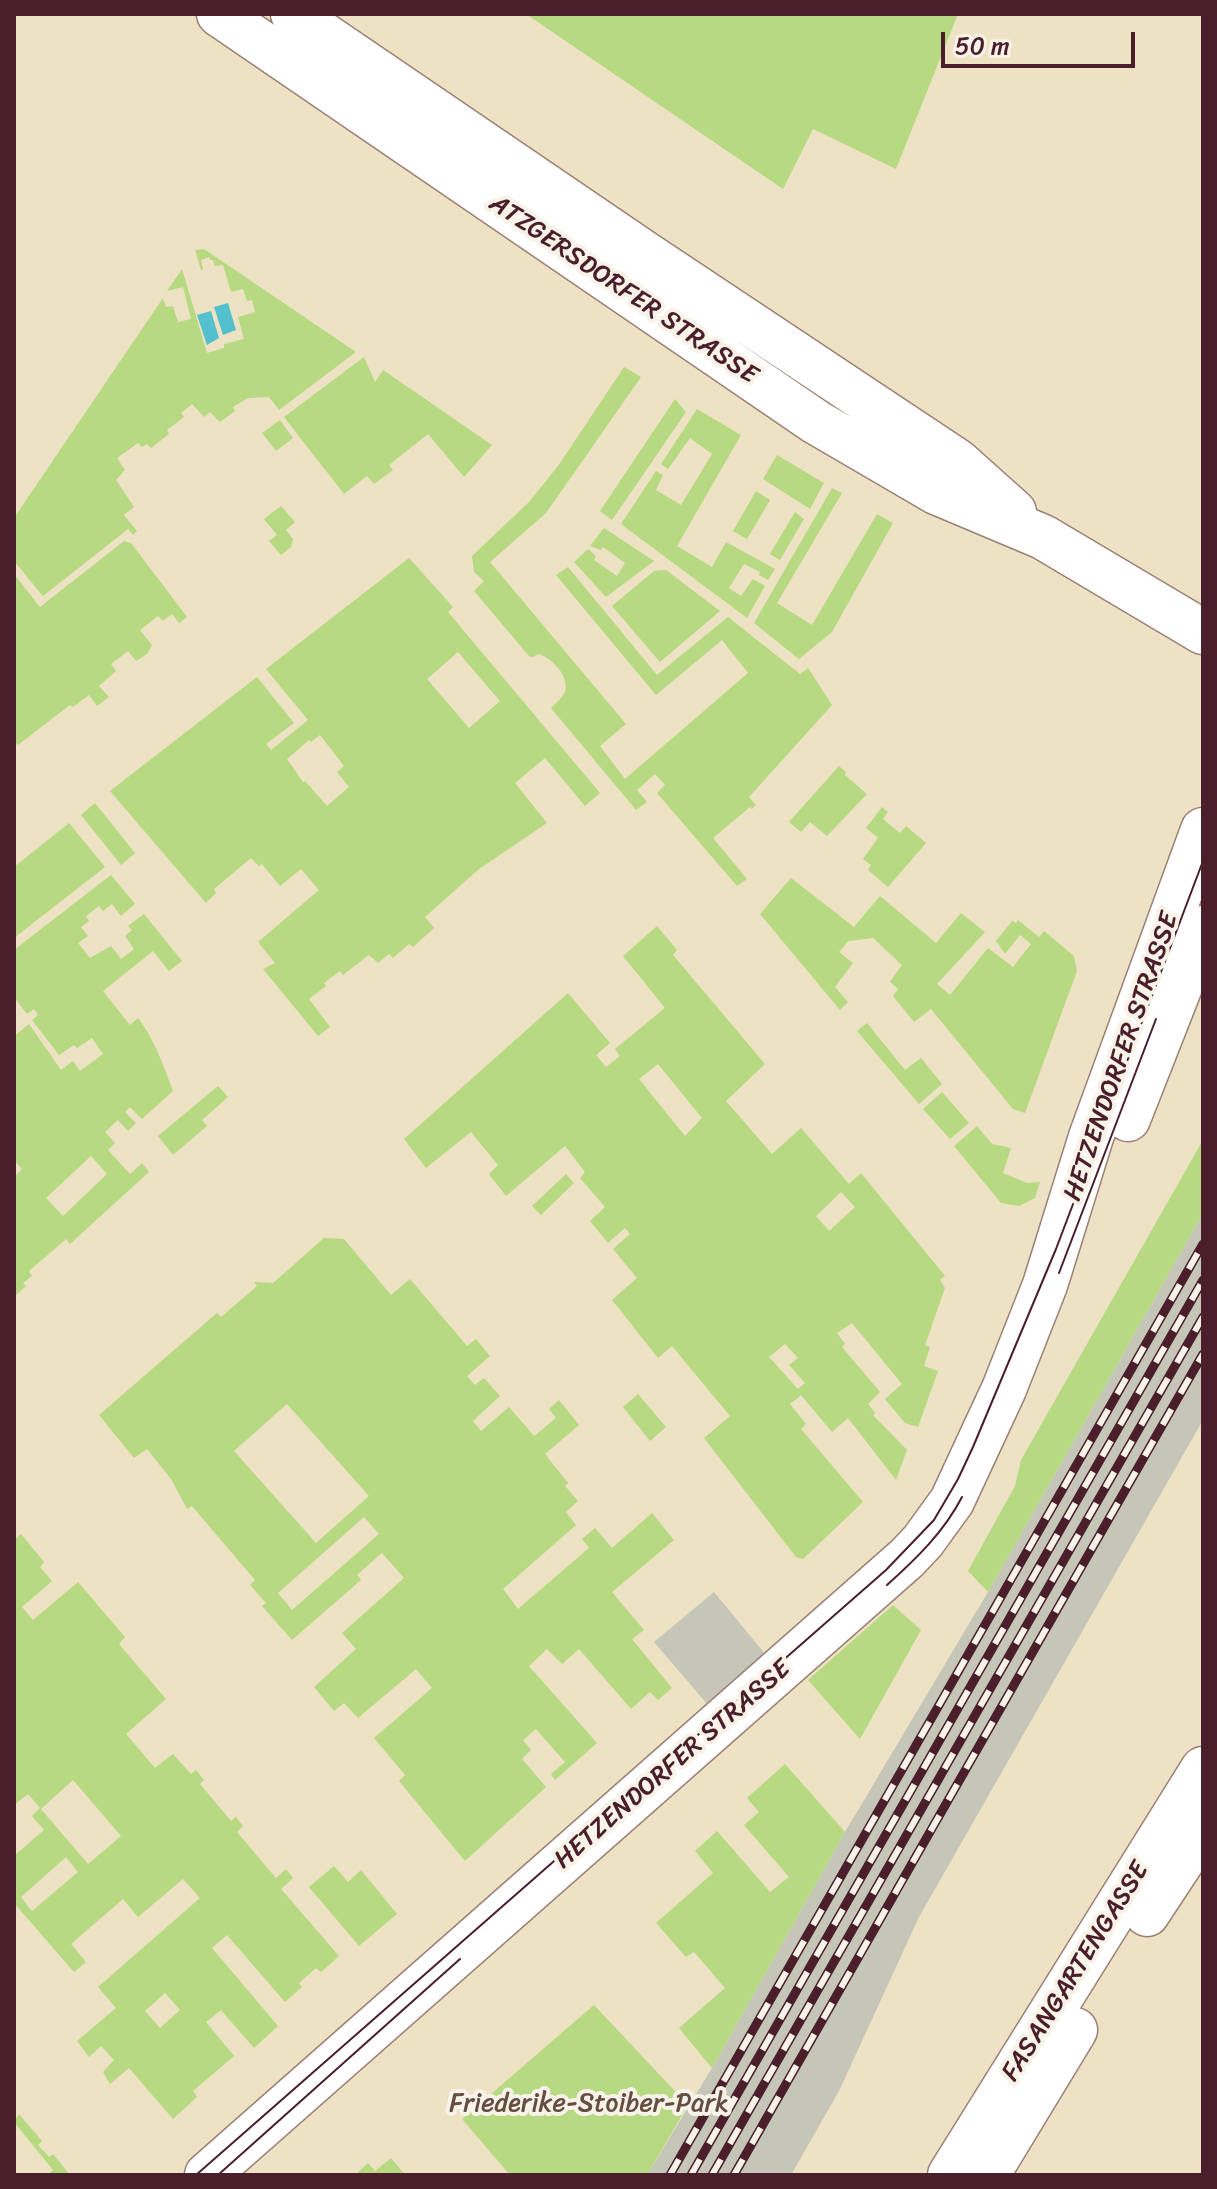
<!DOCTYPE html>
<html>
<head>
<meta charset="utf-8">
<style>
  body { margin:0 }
  #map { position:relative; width:1217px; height:2189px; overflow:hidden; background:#ede2c3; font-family:Sriracha,sans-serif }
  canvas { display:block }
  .frame { position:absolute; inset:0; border:16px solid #4a1f2b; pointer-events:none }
  .scale { position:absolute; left:941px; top:32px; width:194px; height:36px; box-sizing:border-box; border:4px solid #4a1f2b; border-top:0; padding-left:10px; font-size:24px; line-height:28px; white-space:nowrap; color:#4a1f2b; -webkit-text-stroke:6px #f7f3e8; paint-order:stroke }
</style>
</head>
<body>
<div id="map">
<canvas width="1217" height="2189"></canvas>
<div class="frame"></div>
<div class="scale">50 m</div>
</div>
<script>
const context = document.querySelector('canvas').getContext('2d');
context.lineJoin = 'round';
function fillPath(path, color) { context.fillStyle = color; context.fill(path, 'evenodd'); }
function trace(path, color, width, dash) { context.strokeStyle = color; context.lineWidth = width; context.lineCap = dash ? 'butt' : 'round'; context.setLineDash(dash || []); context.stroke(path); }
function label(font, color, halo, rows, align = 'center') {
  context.font = font + ' Sriracha,sans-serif'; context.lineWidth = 8; context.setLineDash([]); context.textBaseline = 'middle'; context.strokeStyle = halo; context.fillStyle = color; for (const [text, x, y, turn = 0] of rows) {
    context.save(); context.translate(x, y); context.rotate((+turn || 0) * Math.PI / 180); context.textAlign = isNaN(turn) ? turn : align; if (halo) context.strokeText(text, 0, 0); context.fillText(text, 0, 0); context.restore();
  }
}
fillPath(new Path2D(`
  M 1203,1213 L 1203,1420 L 919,1917 L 839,2091 L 791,2175 L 647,2175 L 712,2068 L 845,1832 L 988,1592 Z
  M 714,1592 L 766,1655 L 708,1705 L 654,1642 Z`), '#c5c5b8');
fillPath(new Path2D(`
  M 526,14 L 958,14 L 896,169 L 813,129 L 783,189 Z
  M 204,249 L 356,352 L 279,410 L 269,397 L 248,398 L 233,407 L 235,411 L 220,422 L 210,412 L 204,417 L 192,404 L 181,413 L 184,417 L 167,430 L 169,434 L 151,448 L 147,444 L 142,447 L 138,443 L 117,458 L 125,470 L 116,480 L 134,507 L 124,515 L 137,531 L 133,535 L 128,529 L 43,596 L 14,561 L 14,518 L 163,298 L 166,307 L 173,306 L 178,322 L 191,319 L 183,287 L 167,291 L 182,269 L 207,353 L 224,348 L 224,344 L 244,339 L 238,317 L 255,312 L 252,300 L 247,301 L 243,289 L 231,292 L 223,265 L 215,266 L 213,260 L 210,260 L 209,257 L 201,260 L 203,269 L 201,270 L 195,250 Z
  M 364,357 L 375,382 L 383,370 L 492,445 L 464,477 L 428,434 L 389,465 L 393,470 L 374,484 L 367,476 L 344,494 L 284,417 Z
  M 624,367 L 641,377 L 546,513 L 490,562 L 626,724 L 600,746 L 625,779 L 748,673 L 722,640 L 656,695 L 556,575 L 568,567 L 657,675 L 728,617 L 800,674 L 808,668 L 832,705 L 749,797 L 756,805 L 752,809 L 750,807 L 713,838 L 747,879 L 737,886 L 657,793 L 665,785 L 655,774 L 637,790 L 647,802 L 636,810 L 551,708 C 556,703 562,698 565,692 C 570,677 552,658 539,654 L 533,657 L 529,656 L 474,591 L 484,581 L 474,572 L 472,556 L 529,502 L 558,466 Z
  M 675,399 L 686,412 L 612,520 L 600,511 Z
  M 697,409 L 741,435 L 677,546 L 712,567 L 726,542 L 775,569 L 768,580 L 759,575 L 760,572 L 744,564 L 729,588 L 741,596 L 753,579 L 765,586 L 747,618 L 621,524 L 656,471 L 663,475 L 656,490 L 681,505 L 712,454 L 690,438 L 668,469 L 661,464 Z
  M 280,420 L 293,438 L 276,451 L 262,433 Z
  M 777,455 L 824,483 L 810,509 L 763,479 Z
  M 832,488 L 842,493 L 777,603 L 812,625 L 877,514 L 893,523 L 832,632 L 799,659 L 754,623 Z
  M 756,491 L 770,500 L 747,539 L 733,531 Z
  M 281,506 L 295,522 L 286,530 L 293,539 L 291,547 L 281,555 L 269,541 L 277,535 L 264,519 Z
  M 795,512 L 804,519 L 780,560 L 770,554 Z
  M 604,528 L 654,561 L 606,597 L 574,562 L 588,549 L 596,556 L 594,560 L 617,576 L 625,563 L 603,547 L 601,550 L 590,546 Z
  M 124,541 L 131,543 L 187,617 L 179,623 L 172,614 L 163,621 L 158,616 L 140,630 L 152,645 L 147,654 L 136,661 L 128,651 L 111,664 L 116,671 L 99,686 L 109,697 L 97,706 L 89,695 L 73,707 L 70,705 L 18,745 L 14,741 L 14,574 L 40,607 Z
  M 409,558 L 453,607 L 448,612 L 600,793 L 585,806 L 545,758 L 515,783 L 547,823 L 479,869 L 425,917 L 434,928 L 413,947 L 409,944 L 393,958 L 389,954 L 378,963 L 369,955 L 343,975 L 340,971 L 324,983 L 326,986 L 309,999 L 330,1027 L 318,1036 L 263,969 L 275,963 L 258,942 L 319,890 L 301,869 L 280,886 L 262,864 L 259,866 L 251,858 L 214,889 L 216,893 L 206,903 L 110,791 L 257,677 L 294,723 L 266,744 L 271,750 L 308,720 L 266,669 ZM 458,652 L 500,701 L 469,728 L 427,679 ZM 320,735 L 344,766 L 337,772 L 349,787 L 327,806 L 305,781 L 303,782 L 287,759 L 309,740 L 311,742 Z
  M 666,570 L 720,611 L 660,662 L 612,606 L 654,571 Z
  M 839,766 L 846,772 L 845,775 L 867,794 L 827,836 L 810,822 L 801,832 L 789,822 Z
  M 95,803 L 135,853 L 121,865 L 81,815 Z
  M 882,807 L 888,812 L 883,819 L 900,833 L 906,826 L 926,843 L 888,887 L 868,870 L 871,865 L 863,859 L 878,838 L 866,828 Z
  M 69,823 L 105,867 L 14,938 L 14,867 Z
  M 111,875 L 135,904 L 121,916 L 112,904 L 103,911 L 99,906 L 86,916 L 89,921 L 81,927 L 88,936 L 78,943 L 90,958 L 111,946 L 121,959 L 134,949 L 125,936 L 132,930 L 128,926 L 144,914 L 182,961 L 169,971 L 153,951 L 103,991 L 130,1025 L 138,1018 C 155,1040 163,1065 173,1091 L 142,1119 L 130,1107 L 125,1112 L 136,1123 L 128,1131 L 118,1120 L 105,1132 L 115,1143 L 108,1150 L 130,1174 L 142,1163 L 149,1172 L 70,1244 L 66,1239 L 29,1271 L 32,1276 L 23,1283 L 26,1286 L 14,1297 L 14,1177 L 22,1169 L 14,1160 L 14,1036 L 29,1024 L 61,1070 L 73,1061 L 80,1071 L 103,1054 L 92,1038 L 77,1048 L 74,1045 L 59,1055 L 32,1020 L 38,1015 L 34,1009 L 27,1014 L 14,997 L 14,950 ZM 91,1156 L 107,1174 L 63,1216 L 46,1198 Z
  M 791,878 L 854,927 L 880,896 L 936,943 L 961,913 L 985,932 L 937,984 L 950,995 L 988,948 L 1013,967 L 1031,944 L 1020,935 L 1005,954 L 996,941 L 1012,921 L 1016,923 L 1018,920 L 1039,937 L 1044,931 L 1074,956 L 1077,971 L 1025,1113 L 1013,1109 L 931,1009 L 914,1022 L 893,996 L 898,989 L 890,982 L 902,965 L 873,938 L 848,941 L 839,952 L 853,963 L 835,987 L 848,1002 L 840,1010 L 760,914 Z
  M 657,926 L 677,950 L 673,955 L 765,1064 L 726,1101 L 772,1154 L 801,1128 L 849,1184 L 861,1173 L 945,1276 L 940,1280 L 945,1288 L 925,1345 L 930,1347 L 924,1366 L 938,1371 L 918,1427 L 905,1423 L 885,1399 L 902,1384 L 852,1323 L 837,1333 L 845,1344 L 842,1347 L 880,1392 L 868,1404 L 875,1413 L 873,1415 L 907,1450 L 896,1480 L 848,1418 L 832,1432 L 801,1395 L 790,1404 L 806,1424 L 801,1429 L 863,1502 L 803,1559 L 796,1557 L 704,1438 L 730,1416 L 672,1346 L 658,1358 L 612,1300 L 637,1278 L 613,1249 L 630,1234 L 625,1228 L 608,1243 L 590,1221 L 605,1207 L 580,1178 L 585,1172 L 565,1146 L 506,1196 L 489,1174 L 498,1165 L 471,1132 L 426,1168 L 404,1139 L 568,993 L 610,1043 L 596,1055 L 606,1067 L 620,1056 L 615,1049 L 665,1008 L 623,956 ZM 658,1064 L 702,1118 L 685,1136 L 639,1079 ZM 841,1192 L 855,1207 L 829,1231 L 816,1216 ZM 785,1344 L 798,1358 L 789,1365 L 805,1383 L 798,1389 L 769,1357 Z
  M 867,1023 L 905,1070 L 921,1058 L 942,1084 L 919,1104 L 857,1031 Z
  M 218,1086 L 228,1097 L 202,1120 L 207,1126 L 173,1155 L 158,1136 Z
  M 942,1092 L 969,1123 L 950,1139 L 923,1109 Z
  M 977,1126 L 992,1144 L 1011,1148 L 1003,1173 L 1027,1183 L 1040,1182 L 1035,1198 L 1019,1206 L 1001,1203 L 954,1146 Z
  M 1203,1140 L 1203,1213 L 988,1592 L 968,1571 L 1015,1486 L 1021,1460 Z
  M 566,1174 L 574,1183 L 541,1215 L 532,1206 Z
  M 324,1238 L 344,1239 L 391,1295 L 410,1279 L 467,1346 L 476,1339 L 490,1356 L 467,1376 L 475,1385 L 484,1378 L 500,1396 L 473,1421 L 481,1431 L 509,1407 L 534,1436 L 556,1418 L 549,1409 L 559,1400 L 579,1425 L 545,1454 L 568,1483 L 565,1486 L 578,1501 L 566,1512 L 576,1525 L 503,1589 L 518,1609 L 589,1548 L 582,1539 L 595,1528 L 612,1548 L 652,1513 L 674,1540 L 612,1592 L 644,1630 L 632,1639 L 672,1688 L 658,1700 L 650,1692 L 631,1709 L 579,1649 L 562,1664 L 547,1649 L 529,1666 L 597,1743 L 555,1780 L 551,1774 L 565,1762 L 536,1729 L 523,1740 L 531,1750 L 522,1759 L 546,1787 L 465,1861 L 399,1781 L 405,1775 L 374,1738 L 432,1688 L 416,1669 L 358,1718 L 344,1703 L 334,1711 L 314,1687 L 356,1649 L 342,1633 L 404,1578 L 382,1553 L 357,1575 L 361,1580 L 292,1640 L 262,1606 L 266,1603 L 250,1585 L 255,1580 L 192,1506 L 187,1509 L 171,1479 L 147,1449 L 134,1458 L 99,1415 L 217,1313 L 221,1317 L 257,1286 L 254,1282 L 273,1283 ZM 287,1404 L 369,1496 L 316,1543 L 234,1451 ZM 364,1517 L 379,1534 L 292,1610 L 278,1593 Z
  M 638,1394 L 666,1427 L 650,1441 L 623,1407 Z
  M 21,1534 L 44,1562 L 40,1567 L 52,1581 L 22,1607 L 33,1620 L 78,1582 L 125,1637 L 119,1644 L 166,1699 L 126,1734 L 155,1768 L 173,1754 L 191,1774 L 196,1770 L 204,1780 L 200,1784 L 231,1821 L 236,1817 L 243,1826 L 237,1832 L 276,1878 L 286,1869 L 293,1878 L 281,1889 L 339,1956 L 321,1972 L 316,1968 L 299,1983 L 302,1987 L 285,2002 L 227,1935 L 212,1948 L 278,2026 L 254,2048 L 221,2010 L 206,2022 L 234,2056 L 193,2091 L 197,2097 L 173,2119 L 129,2068 L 110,2084 L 103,2072 L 114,2060 L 101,2046 L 89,2057 L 77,2041 L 116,2008 L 98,1987 L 200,1898 L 183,1879 L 138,1917 L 123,1899 L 71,1944 L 86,1962 L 74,1972 L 14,1903 L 14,1856 L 44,1830 L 32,1816 L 40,1808 L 28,1794 L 14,1805 L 14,1540 ZM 73,1780 L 121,1836 L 88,1864 L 41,1809 ZM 66,1857 L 78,1872 L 32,1911 L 21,1897 ZM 165,1993 L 180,2010 L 160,2028 L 145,2011 Z
  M 893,1605 L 921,1630 L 860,1739 L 808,1680 Z
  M 785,1764 L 845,1832 L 712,2068 L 679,2028 L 725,1988 L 694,1952 L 686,1957 L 656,1923 L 713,1873 L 695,1851 L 717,1831 L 770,1892 L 789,1877 L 744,1825 L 759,1812 L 747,1798 Z
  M 334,1866 L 348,1882 L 361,1870 L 397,1914 L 359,1946 L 309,1887 Z
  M 594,2005 L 688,2105 L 647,2175 L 510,2175 L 462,2119 Z
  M 19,2114 L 42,2141 L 38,2145 L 49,2157 L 53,2154 L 70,2175 L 48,2175 L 53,2170 L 14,2122 Z
  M 391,2158 L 405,2175 L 355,2175 L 368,2163 L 375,2171 Z`), '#b6d982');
fillPath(new Path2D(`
  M 228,303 L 236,330 L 223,335 L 214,307 Z
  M 211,311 L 219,338 L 207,345 L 197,315 Z`), '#53c0cd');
const major = new Path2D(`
  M 219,14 L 816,422 L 936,492 L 1043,537 L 1203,632
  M 293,14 L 644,253 L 957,461 L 1014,512
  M 1128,1119 L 1203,928
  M 1147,1914 L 1203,1829
  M 207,2175 L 907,1558 L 923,1541 L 952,1501 L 1004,1389 L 1045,1285 L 1091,1137 L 1203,830
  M 950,2175 L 1203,1769
  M 987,2175 L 1075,2030`);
trace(major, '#9c8077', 47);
trace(major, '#fff', 44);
trace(new Path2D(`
  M 1059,1273 L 1156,1019
  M 887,1585 C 916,1559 944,1532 962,1497
  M 196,2175 L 886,1570 L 934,1520 L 958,1479 L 973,1447 L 1056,1249 L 1203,861
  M 218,2175 L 460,1959`), '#4a1f2b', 2);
const rail = new Path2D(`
  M 670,2175 L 1203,1244
  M 691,2175 L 1203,1280
  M 712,2175 L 1203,1317
  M 734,2175 L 1203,1354`);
trace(rail, '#4a1f2b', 9);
trace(rail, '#f7f3e8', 6, [18]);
label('26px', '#4a1f2b', '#f7f3e8', [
  ["ATZGERSDORFER STRASSE",623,290,34],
  ["HETZENDORFER STRASSE",1122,1057,-71],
  ["HETZENDORFER STRASSE",673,1765,-41],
  ["FASANGARTENGASSE",1076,1972,-58]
]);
label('26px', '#654e41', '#f7f3e8', [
  ["Friederike-Stoiber-Park",589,2104]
]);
</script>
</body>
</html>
